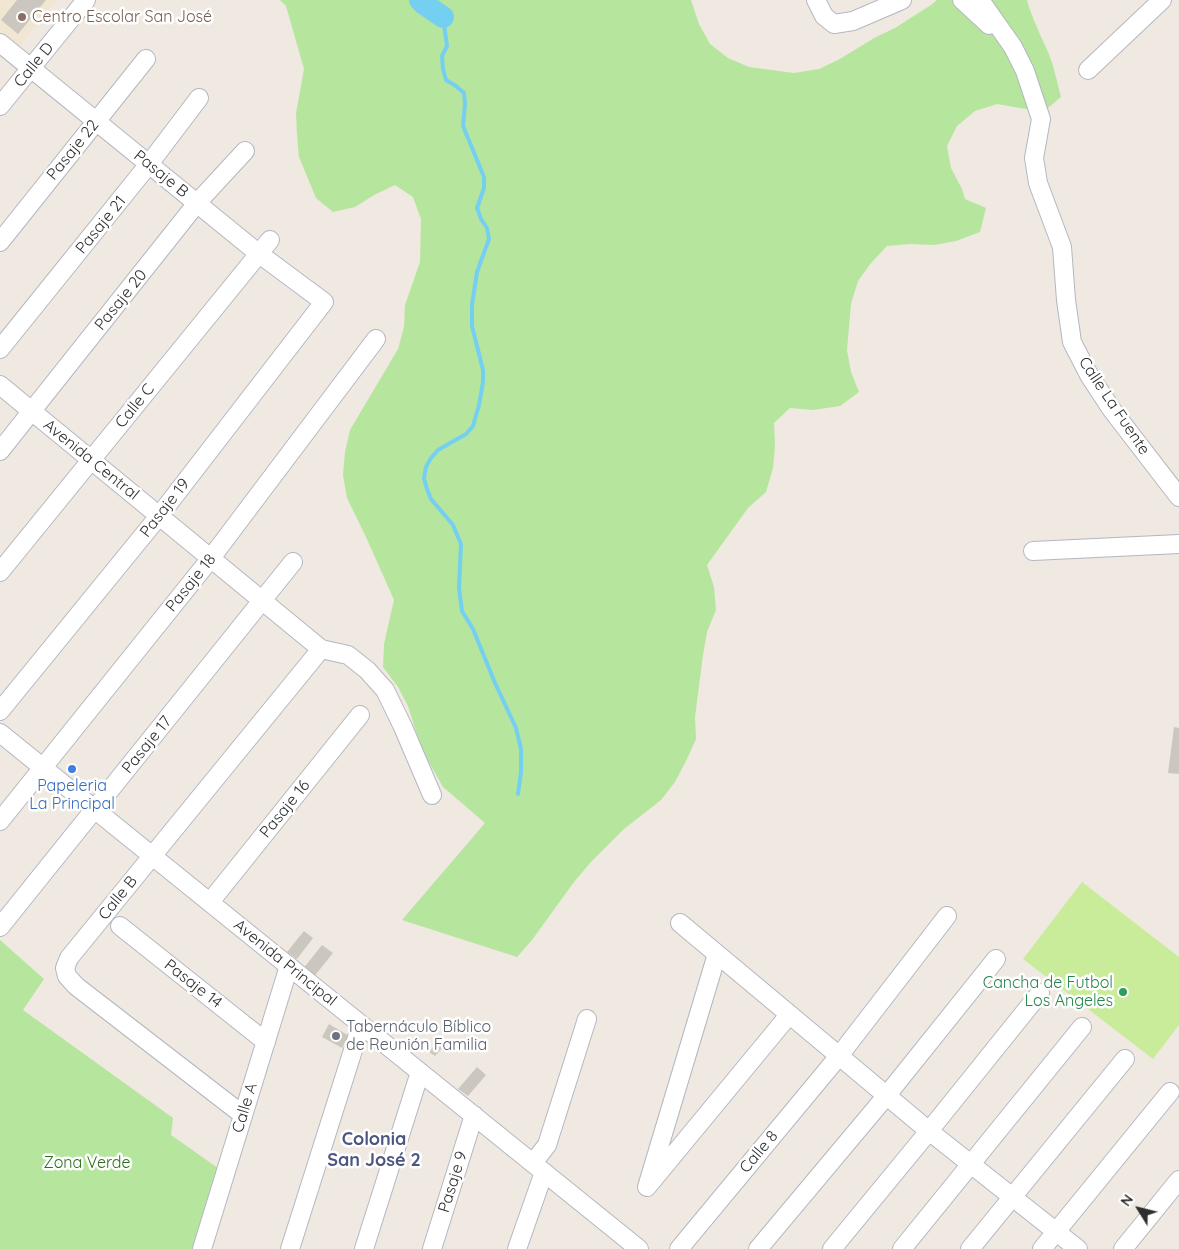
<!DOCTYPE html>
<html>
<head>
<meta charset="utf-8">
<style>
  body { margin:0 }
  #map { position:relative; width:1179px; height:1249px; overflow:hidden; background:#efe9e1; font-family:Quicksand,sans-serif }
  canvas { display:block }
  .north { position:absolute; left:1114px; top:1184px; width:50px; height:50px; -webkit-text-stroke:4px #fff; paint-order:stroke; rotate:306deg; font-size:14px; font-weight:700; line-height:20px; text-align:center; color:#2e2e2e }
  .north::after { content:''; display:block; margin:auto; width:18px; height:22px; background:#2e2e2e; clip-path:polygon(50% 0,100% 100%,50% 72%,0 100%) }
</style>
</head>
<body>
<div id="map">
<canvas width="1179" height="1249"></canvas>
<div class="north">N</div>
</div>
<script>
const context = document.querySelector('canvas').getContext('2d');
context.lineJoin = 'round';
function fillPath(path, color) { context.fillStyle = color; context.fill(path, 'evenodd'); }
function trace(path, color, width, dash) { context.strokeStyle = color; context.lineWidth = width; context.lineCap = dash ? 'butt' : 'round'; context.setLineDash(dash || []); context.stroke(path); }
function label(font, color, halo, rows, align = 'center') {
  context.font = font + ' Quicksand,sans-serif'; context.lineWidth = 5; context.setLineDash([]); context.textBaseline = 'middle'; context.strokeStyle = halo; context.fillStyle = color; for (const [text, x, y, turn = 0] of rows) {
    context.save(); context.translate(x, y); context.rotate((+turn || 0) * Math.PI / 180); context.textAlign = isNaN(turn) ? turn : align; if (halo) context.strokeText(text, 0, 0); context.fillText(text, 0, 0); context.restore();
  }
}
fillPath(new Path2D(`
  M 0,0 L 57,0 L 18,48 L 0,33 Z`), '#f0e6d1');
fillPath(new Path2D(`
  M 280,0 L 691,0 L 699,24 L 710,44 L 728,58 L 749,67 L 794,73 L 819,69 L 838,60 L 876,37 L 895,28 L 931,5 L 937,0 L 1027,0 C 1032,18 1040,34 1048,52 C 1054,66 1057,82 1061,97 L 1043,112 L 997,104 L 975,111 L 957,126 L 947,146 L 951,168 L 962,189 L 965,199 L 986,208 L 980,232 L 956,241 L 934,245 L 910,244 L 887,246 L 871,263 L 858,281 L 851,304 L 847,350 L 851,372 L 859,392 L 840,406 L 813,410 L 790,408 L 774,423 L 775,446 L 773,468 L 766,492 L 748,508 L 707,565 L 714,587 L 716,610 L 707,632 L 703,655 L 695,717 L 696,739 L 686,761 L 675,782 L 661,800 L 624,829 L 590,863 L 574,882 L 532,940 L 517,957 L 402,920 L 485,823 L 443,787 L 422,750 L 408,706 L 398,687 L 383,667 L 384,644 L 394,600 L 366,537 L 347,498 L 343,475 L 345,452 L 350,430 L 398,349 L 404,327 L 405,305 L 420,262 L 421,219 L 413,197 L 395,185 L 374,195 L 355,207 L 333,212 L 316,198 L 299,157 L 297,135 L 296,113 L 304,69 L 286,6 Z
  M 0,940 L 44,979 L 23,1010 L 173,1118 L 171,1135 L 225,1173 L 201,1249 L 0,1249 Z`), '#b6e59e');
fillPath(new Path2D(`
  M 1082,882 L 1179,957 L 1179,1025 L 1153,1059 L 1023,959 Z`), '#c9ec9a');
trace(new Path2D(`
  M 443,17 L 447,46 L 442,56 L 443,69 L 446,80 L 456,86 L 464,93 L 465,104 L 463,126 L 484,177 L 484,188 L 477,208 L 481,219 L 487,228 L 489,239 L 477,272 L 472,305 L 472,326 L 483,370 L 483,382 L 479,405 L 473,426 L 466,434 L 438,450 L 431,458 L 426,467 L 424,478 L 427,489 L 431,499 L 453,525 L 461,544 L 459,588 L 462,611 L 473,629 L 495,683 L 516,728 L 521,749 L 521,772 L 518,794`), '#75cff0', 4);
trace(new Path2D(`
  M 420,0 L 424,4 L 443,17`), '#75cff0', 22);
fillPath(new Path2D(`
  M 17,0 L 46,0 L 18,34 L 1,20 Z
  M 1174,727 L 1179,728 L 1179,774 L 1168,773 Z
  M 73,763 L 78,767 L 71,775 L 67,772 Z
  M 304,931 L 313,938 L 297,959 L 287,952 Z
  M 322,945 L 333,953 L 313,978 L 302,970 Z
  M 329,1024 L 349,1036 L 342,1048 L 322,1037 Z
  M 441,1038 L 447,1043 L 435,1056 L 429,1052 Z
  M 477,1067 L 486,1075 L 468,1096 L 458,1089 Z`), '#cbc7bf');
const minor = new Path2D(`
  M 816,0 L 824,16 L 834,24 L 853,21 L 902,0
  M 962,0 L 989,25
  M 980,0 L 1013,47 L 1025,71 L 1041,119 L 1034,158 L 1038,183 L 1062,247 L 1066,300 L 1072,342 L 1089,375 L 1112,410 L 1179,497
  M 0,43 L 258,253 L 324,302 L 159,516 L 0,711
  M 1088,70 L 1162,0
  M 0,106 L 86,0
  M 0,242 L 146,59
  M 0,349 L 149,164 L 199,98
  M 0,385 L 321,649 L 348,655 L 367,670 L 385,690 L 403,727 L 432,795
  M 0,451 L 197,203 L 245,151
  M 1033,551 L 1179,544
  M 0,572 L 270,240
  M 0,733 L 639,1249
  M 0,821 L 211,558 L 376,339
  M 210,902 L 360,715
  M 680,923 L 929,1131 L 1078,1249
  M 120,926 L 266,1042
  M 0,927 L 293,562
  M 717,954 L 647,1187 L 789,1015
  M 243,1115 L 76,986 L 67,976 L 65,968 L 69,958 L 321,649
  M 533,1163 L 547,1145 L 587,1019
  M 202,1249 L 289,966
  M 290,1249 L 361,1025
  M 364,1249 L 420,1072
  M 432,1249 L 474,1115
  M 517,1249 L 544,1172
  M 679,1249 L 839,1056 L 947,916
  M 758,1249 L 887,1095 L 996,959
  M 832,1249 L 929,1131 L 1040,993
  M 902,1249 L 1082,1027
  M 970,1249 L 1125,1059
  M 1042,1249 L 1170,1092
  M 1123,1249 L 1179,1180`);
trace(minor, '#b4b7c1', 20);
trace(minor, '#fff', 18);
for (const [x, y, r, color] of [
  [22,17,5,"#8d6e63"],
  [72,769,5,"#3f7fe0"],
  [1123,992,5,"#2e9e5b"],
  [336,1036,5,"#6b7280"]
]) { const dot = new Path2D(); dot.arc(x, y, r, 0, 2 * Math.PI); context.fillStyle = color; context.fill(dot); trace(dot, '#fff', 2); }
label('16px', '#785e54', '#fff', [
  ["Centro Escolar San José",32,17]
], 'left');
label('16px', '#2e2e2e', '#fff', [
  ["Calle D",34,65,-51],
  ["Pasaje 22",73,150,-51],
  ["Pasaje B",161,174,39],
  ["Pasaje 21",101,225,-51],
  ["Pasaje 20",121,300,-51],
  ["Calle C",135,406,-51],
  ["Calle La Fuente",1114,406,56],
  ["Avenida Central",91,460,39],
  ["Pasaje 19",165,508,-52],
  ["Pasaje 18",191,583,-51],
  ["Pasaje 17",147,745,-51],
  ["Pasaje 16",285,809,-51],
  ["Calle B",118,898,-51],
  ["Avenida Principal",285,963,39],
  ["Pasaje 14",193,984,38],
  ["Calle A",245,1108,-73],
  ["Calle 8",759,1152,-50],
  ["Pasaje 9",453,1182,-73]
]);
label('16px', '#366cbe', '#fff', [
  ["Papeleria",72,786],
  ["La Principal",72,804]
]);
label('16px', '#27864d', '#fff', [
  ["Cancha de Futbol",1113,983],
  ["Los Angeles",1113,1001]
], 'right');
label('16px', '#5b616d', '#fff', [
  ["Tabernáculo Bíblico",346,1027],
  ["de Reunión Familia",346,1045]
], 'left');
label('16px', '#2c6e1b', '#fff', [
  ["Zona Verde",87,1163]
]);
label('bold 18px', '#4d5680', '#fff', [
  ["Colonia",374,1140],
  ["San José 2",374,1161]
]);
</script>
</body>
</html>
